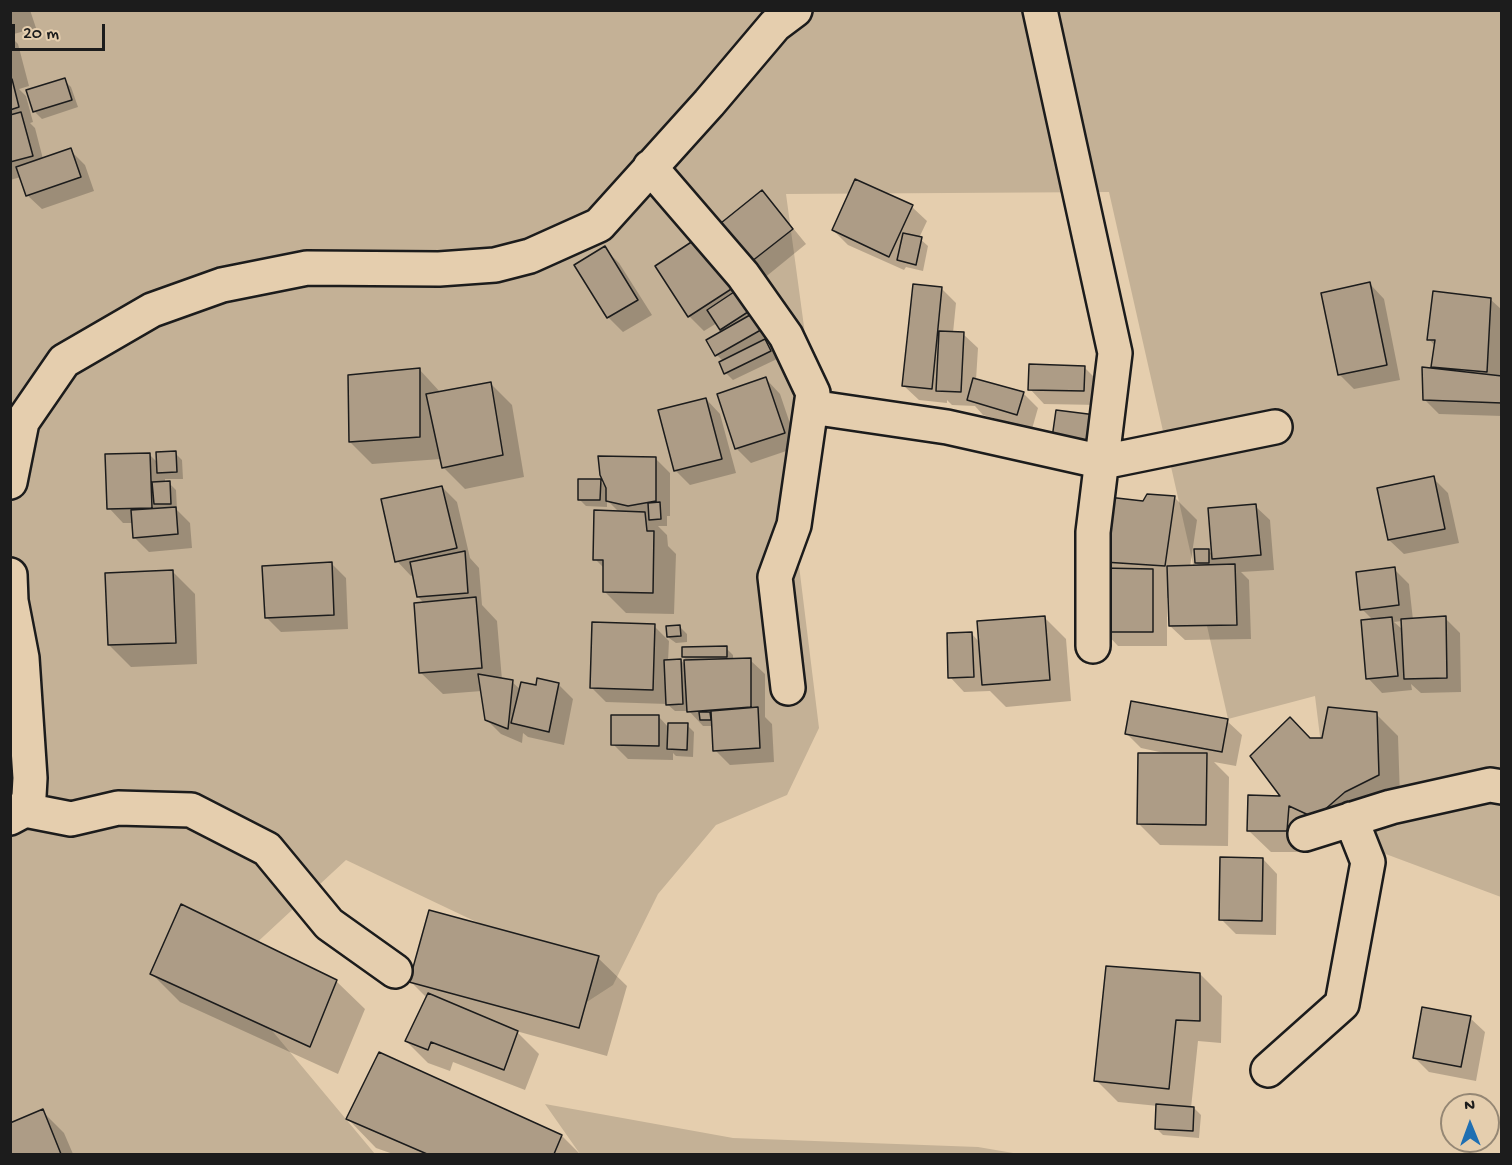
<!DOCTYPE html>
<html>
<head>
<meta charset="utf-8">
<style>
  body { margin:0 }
  #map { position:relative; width:1512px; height:1165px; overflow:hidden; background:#e5ceae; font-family:"Gochi Hand",sans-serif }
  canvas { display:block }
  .frame { position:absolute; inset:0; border:12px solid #1c1c1c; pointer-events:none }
  .north { position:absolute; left:1440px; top:1093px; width:60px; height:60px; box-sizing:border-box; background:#e5ceae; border:2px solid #958774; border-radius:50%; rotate:359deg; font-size:16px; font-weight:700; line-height:24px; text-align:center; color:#1c1c1c }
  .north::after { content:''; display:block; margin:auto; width:21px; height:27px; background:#1f6fb2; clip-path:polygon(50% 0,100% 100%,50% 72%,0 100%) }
  .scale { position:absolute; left:12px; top:24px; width:93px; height:27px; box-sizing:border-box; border:3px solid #1c1c1c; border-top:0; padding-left:8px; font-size:18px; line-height:21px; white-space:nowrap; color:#1c1c1c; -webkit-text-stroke:4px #e5ceae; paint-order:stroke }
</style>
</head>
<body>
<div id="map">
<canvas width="1512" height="1165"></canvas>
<div class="frame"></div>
<div class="north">N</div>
<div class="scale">20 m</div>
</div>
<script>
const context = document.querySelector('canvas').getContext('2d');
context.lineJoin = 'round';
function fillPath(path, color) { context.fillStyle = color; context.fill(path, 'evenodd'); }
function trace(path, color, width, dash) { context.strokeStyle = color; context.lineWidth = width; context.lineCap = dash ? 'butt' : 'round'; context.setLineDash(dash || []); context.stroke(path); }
fillPath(new Path2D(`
  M 10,11 L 1501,11 L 1501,897 L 1332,834 L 1315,696 L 1228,719 L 1109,192 L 786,194 L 813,393 L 794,525 L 819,728 L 787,795 L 716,825 L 658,894 L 613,985 L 573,1011 L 567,965 L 346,860 L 224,973 L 375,1154 L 11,1154 Z
  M 545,1104 L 733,1138 L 978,1147 L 1019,1154 L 580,1154 Z`), '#c4b196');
fillPath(new Path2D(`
  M 10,10 L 30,10 L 36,28 L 10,35 Z
  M 10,36 L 18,44 L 29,86 L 19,89 L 26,96 L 33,122 L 30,123 L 35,128 L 43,159 L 70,150 L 85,165 L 94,191 L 42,209 L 27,195 L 21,177 L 10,180 Z
  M 64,80 L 71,87 L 78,107 L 42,119 L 35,112 L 28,91 Z
  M 856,181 L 912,207 L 927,221 L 919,238 L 928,246 L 923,271 L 906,267 L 904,270 L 848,245 L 833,230 Z
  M 762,192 L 776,207 L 806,244 L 763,279 L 748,264 Z
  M 705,235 L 772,334 L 763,339 L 771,348 L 777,359 L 733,380 L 726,373 L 723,361 L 717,355 L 724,332 L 717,323 L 704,331 L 690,317 L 657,267 Z
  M 604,248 L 619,263 L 652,315 L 623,332 L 608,317 L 576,265 Z
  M 1370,284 L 1384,299 L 1400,380 L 1354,389 L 1339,374 Z
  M 941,288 L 956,303 L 953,333 L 963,334 L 978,348 L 976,380 L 1023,393 L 1038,408 L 1032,429 L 983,415 L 975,406 L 952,405 L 947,400 L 947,403 L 919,400 L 904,386 Z
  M 1490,299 L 1502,310 L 1502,416 L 1439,414 L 1424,399 L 1438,371 L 1433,366 L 1435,346 L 1429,339 Z
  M 1084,367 L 1099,382 L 1099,405 L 1044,404 L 1030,389 Z
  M 419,369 L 441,393 L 490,383 L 512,405 L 524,477 L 465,489 L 443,467 L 441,459 L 372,464 L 350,442 Z
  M 766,379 L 780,394 L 798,447 L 751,463 L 736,448 Z
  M 706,399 L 720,414 L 736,473 L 690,485 L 675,470 Z
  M 175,453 L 182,460 L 183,479 L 165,479 L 165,483 L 169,483 L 176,490 L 177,510 L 190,523 L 192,548 L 149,552 L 134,537 L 133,523 L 123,523 L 109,508 L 149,454 L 158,463 Z
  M 656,459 L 670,473 L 670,516 L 667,516 L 667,526 L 658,526 L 667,535 L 668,546 L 676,554 L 674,614 L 626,613 L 604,591 L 605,569 L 595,559 L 619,512 L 607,500 L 607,507 L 586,506 L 579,499 L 600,481 L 608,488 Z
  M 1433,478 L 1448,493 L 1459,543 L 1404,554 L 1389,540 Z
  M 442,487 L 457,502 L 470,558 L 479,568 L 482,605 L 497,621 L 502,680 L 512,682 L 521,690 L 558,684 L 573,699 L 564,745 L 528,737 L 523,733 L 522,743 L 501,734 L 486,719 L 482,691 L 443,694 L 421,673 L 424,603 L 418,597 L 414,575 L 411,576 L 397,561 Z
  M 1147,496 L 1175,498 L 1197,520 L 1190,567 L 1200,567 L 1196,563 L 1208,550 L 1213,555 L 1255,506 L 1270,520 L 1274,570 L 1241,572 L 1249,580 L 1251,639 L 1185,640 L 1170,626 L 1170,598 L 1167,598 L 1167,646 L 1118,646 L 1104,631 L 1114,570 L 1105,562 Z
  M 331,563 L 346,578 L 348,629 L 281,632 L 267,618 Z
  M 1394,569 L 1409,584 L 1413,620 L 1445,618 L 1460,633 L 1461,692 L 1421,693 L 1411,684 L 1412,690 L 1382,693 L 1368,678 L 1373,620 L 1362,609 ZM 1402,621 L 1403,630 L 1394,622 Z
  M 173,572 L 195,594 L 197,664 L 131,667 L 109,645 Z
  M 1044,617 L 1066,639 L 1071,701 L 1006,707 L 990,691 L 964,692 L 950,677 L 972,634 L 980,643 Z
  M 654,626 L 669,641 L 668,661 L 681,660 L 685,665 L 688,661 L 683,657 L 726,648 L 733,655 L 733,660 L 750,660 L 765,674 L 765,717 L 772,724 L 774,762 L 730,765 L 715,750 L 714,726 L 703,726 L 689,711 L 675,711 L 667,704 L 606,702 L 592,688 Z
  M 680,627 L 687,634 L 687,642 L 676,643 L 669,638 L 668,628 Z
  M 1376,714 L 1398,736 L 1400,797 L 1311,827 L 1308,852 L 1271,852 L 1249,831 L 1283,797 L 1310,739 L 1323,739 Z
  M 659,717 L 669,728 L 687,725 L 694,732 L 693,757 L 676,756 L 673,753 L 673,760 L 628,759 L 613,744 Z
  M 1227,721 L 1242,735 L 1236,766 L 1214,762 L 1229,777 L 1228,846 L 1160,845 L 1138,823 L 1164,753 L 1141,748 L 1127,734 Z
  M 1263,859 L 1277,874 L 1276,935 L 1236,934 L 1221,919 Z
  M 598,958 L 627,986 L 607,1056 L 516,1031 L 539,1054 L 525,1090 L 453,1062 L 450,1071 L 428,1063 L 406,1041 L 427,998 L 410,981 Z
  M 152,974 L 336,981 L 365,1009 L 338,1074 L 180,1002 Z
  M 1200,974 L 1222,996 L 1221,1043 L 1198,1041 L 1191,1108 L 1194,1108 L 1201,1115 L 1199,1138 L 1163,1135 L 1156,1128 L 1158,1106 L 1118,1102 L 1096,1080 Z
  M 1470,1018 L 1485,1032 L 1476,1081 L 1429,1072 L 1415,1058 Z
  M 42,1111 L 64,1133 L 73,1154 L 10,1154 L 10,1124 Z
  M 348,1119 L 562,1136 L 580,1154 L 393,1154 L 376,1148 Z`), '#0003');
const building = new Path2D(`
  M 65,78 L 72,100 L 33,112 L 26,90 Z
  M 12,79 L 19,107 L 10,110 L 10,80 Z
  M 21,112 L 33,156 L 10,162 L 10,115 Z
  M 71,148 L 81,177 L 26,196 L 16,167 Z
  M 855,179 L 913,205 L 889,257 L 832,230 Z
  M 762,190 L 793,229 L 747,265 L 716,227 Z
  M 705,233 L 739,284 L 688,317 L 655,266 Z
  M 903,233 L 922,237 L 916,265 L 897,260 Z
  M 605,246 L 638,300 L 607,318 L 574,265 Z
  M 1370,282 L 1387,365 L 1338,375 L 1321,293 Z
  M 913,284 L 942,287 L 932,389 L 902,386 Z
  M 737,290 L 751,310 L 720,330 L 707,310 Z
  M 1433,291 L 1491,298 L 1487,372 L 1431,367 L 1435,340 L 1427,340 Z
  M 757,311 L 766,327 L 715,356 L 706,340 Z
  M 939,331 L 964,332 L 961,392 L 936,391 Z
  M 765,339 L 771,351 L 724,374 L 719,362 Z
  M 1029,364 L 1085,366 L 1084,391 L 1028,390 Z
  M 1422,367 L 1502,376 L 1502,403 L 1423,400 Z
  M 420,368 L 420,437 L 349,442 L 348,375 Z
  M 766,377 L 785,433 L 735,449 L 717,394 Z
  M 973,378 L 1024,392 L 1017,415 L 967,400 Z
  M 491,382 L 503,455 L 442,468 L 426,394 Z
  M 706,398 L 722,459 L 674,471 L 658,410 Z
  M 1056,410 L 1096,415 L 1092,444 L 1052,438 Z
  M 176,451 L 177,472 L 157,473 L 156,452 Z
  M 150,453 L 152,508 L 107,509 L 105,454 Z
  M 598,456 L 656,457 L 656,501 L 628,506 L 606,501 L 606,488 L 600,475 Z
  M 1434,476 L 1445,529 L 1388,540 L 1377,488 Z
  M 578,479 L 601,479 L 600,500 L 578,500 Z
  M 170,481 L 171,504 L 154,504 L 152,482 Z
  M 442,486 L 457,548 L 395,562 L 381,499 Z
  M 1147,494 L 1175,496 L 1165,566 L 1104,562 L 1108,497 L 1143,501 Z
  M 660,502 L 661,519 L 649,520 L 648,503 Z
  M 1256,504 L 1261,555 L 1212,559 L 1208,508 Z
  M 176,507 L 178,534 L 133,538 L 131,510 Z
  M 594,510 L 645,512 L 647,531 L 654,531 L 653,593 L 603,592 L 603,560 L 593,560 Z
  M 1194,549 L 1209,549 L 1209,563 L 1195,563 Z
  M 465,551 L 468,593 L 417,597 L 410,562 Z
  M 332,562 L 334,615 L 265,618 L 262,566 Z
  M 1235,564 L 1237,625 L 1169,626 L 1167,566 Z
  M 1395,567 L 1399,605 L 1360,610 L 1356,572 Z
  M 1102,568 L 1153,569 L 1153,632 L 1102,632 Z
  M 173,570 L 176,643 L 108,645 L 105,573 Z
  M 476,597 L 482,668 L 419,673 L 414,603 Z
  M 1045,616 L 1050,680 L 982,685 L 977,621 Z
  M 1446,616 L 1447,678 L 1404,679 L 1401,619 Z
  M 1392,617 L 1398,676 L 1366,679 L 1361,620 Z
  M 592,622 L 655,624 L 653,690 L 590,688 Z
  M 680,625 L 681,636 L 667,637 L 666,626 Z
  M 972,632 L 974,677 L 948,678 L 947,633 Z
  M 727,646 L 727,657 L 682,657 L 682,647 Z
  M 751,658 L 751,707 L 687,712 L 684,660 Z
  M 681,659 L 683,704 L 666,705 L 664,660 Z
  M 478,674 L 513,680 L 508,729 L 485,720 Z
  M 537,678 L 559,683 L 549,732 L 511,723 L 521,682 L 536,685 Z
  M 1131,701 L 1228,719 L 1222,752 L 1125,734 Z
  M 758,707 L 760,748 L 713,751 L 711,711 Z
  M 1328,707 L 1377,712 L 1379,775 L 1345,792 L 1315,818 L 1289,806 L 1287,831 L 1247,831 L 1248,795 L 1280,796 L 1250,756 L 1290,717 L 1310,738 L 1322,738 Z
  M 699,712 L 710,712 L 711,720 L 700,720 Z
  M 611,715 L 659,715 L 659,746 L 611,745 Z
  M 668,723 L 688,723 L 687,750 L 667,749 Z
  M 1138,753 L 1207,753 L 1206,825 L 1137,824 Z
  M 1220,857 L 1263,858 L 1262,921 L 1219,920 Z
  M 181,904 L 337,980 L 310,1047 L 150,974 Z
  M 429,910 L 599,956 L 579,1028 L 409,982 Z
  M 1106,966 L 1200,973 L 1200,1021 L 1176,1020 L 1169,1089 L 1094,1081 Z
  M 428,993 L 518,1031 L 504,1070 L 431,1042 L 428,1050 L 405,1041 Z
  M 1422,1007 L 1471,1016 L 1461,1067 L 1413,1058 Z
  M 379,1052 L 562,1135 L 554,1154 L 427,1154 L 346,1119 Z
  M 1156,1104 L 1194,1107 L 1193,1131 L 1155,1129 Z
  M 43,1109 L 61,1154 L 10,1154 L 10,1123 Z`);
fillPath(building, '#ad9c86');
trace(building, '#1c1c1c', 1.5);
const minor = new Path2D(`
  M 1040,10 L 1115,353 L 1093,532 L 1093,646
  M 650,167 L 743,275 L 786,336 L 813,393 L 794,525 L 775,577 L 788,688
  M 811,407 L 947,427 L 1103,462 L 1275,427
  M 10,482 L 22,422 L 64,361 L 152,310 L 222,285 L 307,268 L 439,269 L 495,265 L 530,256 L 599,225 L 709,103 L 775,25 L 795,10
  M 10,575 L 11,601 L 22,658 L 30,778 L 29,796 L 25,810 L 10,818
  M 25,810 L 71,819 L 118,808 L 191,810 L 267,849 L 329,924 L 395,971
  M 1305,834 L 1391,807 L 1490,785 L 1502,787
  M 1268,1070 L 1342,1004 L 1368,862 L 1351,819`);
trace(minor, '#1c1c1c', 38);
trace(minor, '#e5ceae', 33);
</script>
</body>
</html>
